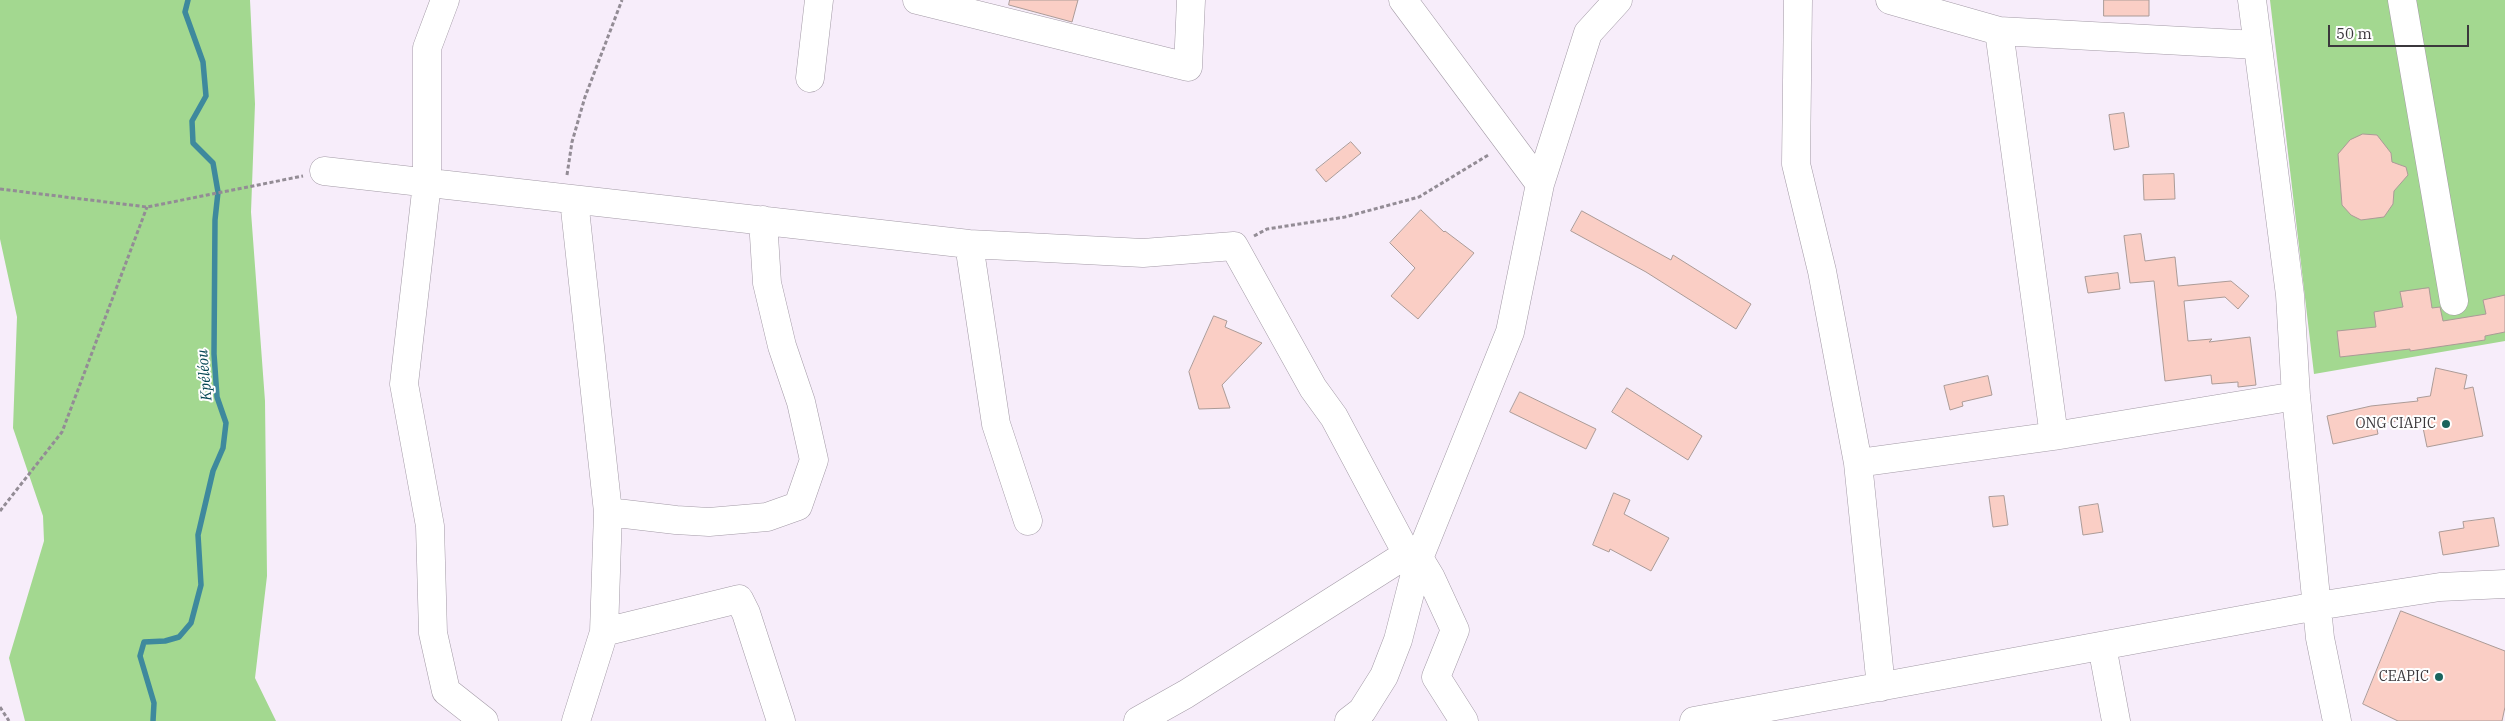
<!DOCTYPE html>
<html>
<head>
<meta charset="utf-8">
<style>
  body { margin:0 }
  #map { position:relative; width:2505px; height:721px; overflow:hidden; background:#f7edfa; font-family:"IBM Plex Serif",serif }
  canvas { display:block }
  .scale { position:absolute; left:2328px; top:25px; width:141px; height:22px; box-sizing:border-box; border:2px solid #3b383c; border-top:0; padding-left:6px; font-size:15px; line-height:18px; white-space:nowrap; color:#3b383c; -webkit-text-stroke:4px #fefefe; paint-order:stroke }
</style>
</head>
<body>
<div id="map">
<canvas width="2505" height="721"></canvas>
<div class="scale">50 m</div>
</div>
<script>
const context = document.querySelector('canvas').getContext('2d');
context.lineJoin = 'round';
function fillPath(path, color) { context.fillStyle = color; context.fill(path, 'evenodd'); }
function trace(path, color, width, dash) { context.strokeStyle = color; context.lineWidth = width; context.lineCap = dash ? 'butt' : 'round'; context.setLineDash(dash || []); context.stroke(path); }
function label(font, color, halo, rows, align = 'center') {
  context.font = font + ' "IBM Plex Serif",serif'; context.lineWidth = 4; context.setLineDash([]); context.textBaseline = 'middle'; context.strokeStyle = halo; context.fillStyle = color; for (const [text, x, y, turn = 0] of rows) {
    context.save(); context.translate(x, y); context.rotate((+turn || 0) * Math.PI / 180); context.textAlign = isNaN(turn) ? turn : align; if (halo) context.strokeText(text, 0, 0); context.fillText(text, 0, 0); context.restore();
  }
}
fillPath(new Path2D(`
  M 0,0 L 250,0 L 255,104 L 251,212 L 265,401 L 267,576 L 255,678 L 276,721 L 25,721 L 9,658 L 44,541 L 43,516 L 13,428 L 17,317 L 0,239 Z
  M 2270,0 L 2505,0 L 2505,341 L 2314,374 Z`), '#a3d890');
trace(new Path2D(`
  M 153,721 L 154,703 L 140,656 L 144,642 L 165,641 L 179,637 L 191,623 L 201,585 L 198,535 L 213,471 L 223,448 L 226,423 L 217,397 L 214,354 L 215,220 L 218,192 L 213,163 L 193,143 L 192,121 L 206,96 L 203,62 L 185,12 L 188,0`), '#3e899d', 5.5);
const building = new Path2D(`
  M 1010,0 L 1078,0 L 1072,22 L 1009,5 Z
  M 2104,0 L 2149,0 L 2149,16 L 2104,16 Z
  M 2124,113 L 2129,147 L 2114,150 L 2109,115 Z
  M 2363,134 L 2377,135 L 2391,153 L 2392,162 L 2406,167 L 2408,175 L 2394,191 L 2393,204 L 2384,217 L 2361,220 L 2351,215 L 2342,205 L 2338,154 L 2350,140 Z
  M 1351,142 L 1361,153 L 1326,182 L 1316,170 Z
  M 2174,174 L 2175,199 L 2144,200 L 2143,175 Z
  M 1421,210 L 1444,232 L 1445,231 L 1474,253 L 1418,319 L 1391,296 L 1415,268 L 1390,243 Z
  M 1582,211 L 1671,260 L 1673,255 L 1751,304 L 1736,329 L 1646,272 L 1571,231 Z
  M 2141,234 L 2145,261 L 2175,257 L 2178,286 L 2231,281 L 2249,296 L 2238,309 L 2225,297 L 2184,301 L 2188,341 L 2212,339 L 2209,342 L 2250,337 L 2256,385 L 2238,387 L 2238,382 L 2212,384 L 2211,375 L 2165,381 L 2154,281 L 2130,283 L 2124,236 Z
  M 2118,273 L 2120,289 L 2088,293 L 2085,277 Z
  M 2429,288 L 2432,308 L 2440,307 L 2443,321 L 2486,314 L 2483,300 L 2505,295 L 2505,332 L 2485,336 L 2485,340 L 2410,351 L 2410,349 L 2340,357 L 2337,331 L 2376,327 L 2374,312 L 2403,307 L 2400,292 Z
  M 1214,316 L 1227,321 L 1225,327 L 1262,343 L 1222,385 L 1230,408 L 1199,409 L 1189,372 Z
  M 2436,368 L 2467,375 L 2464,389 L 2473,387 L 2483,436 L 2427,447 L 2421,418 L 2376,424 L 2378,434 L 2333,444 L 2327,416 L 2371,406 L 2418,401 L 2417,398 L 2430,396 Z
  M 1988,376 L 1992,395 L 1962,402 L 1963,406 L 1950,410 L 1944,386 Z
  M 1627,388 L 1702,436 L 1688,460 L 1612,412 Z
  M 1520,392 L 1596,429 L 1586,449 L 1510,412 Z
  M 1614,493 L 1630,500 L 1624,514 L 1669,538 L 1651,571 L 1610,549 L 1609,552 L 1593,545 Z
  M 2004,496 L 2008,525 L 1993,527 L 1989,497 Z
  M 2098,504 L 2103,532 L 2083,535 L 2079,507 Z
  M 2494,518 L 2499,546 L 2443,555 L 2439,532 L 2464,528 L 2463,522 Z
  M 2401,611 L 2505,651 L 2505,707 L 2502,721 L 2398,721 L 2363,704 Z`);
fillPath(building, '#facec5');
trace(building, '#ab9b97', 1);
const minor = new Path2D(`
  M 445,0 L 427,48 L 427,183 L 404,384 L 430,526 L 433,633 L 446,691 L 484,721
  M 917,0 L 1188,67 L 1191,0
  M 1403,0 L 1540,184
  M 1798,0 L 1796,164 L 1822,271 L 1858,463 L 1881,687
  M 1890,0 L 1999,31 L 2257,45
  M 2252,0 L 2290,295 L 2296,396 L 2320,638 L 2337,721
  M 2402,0 L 2454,301
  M 1999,31 L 2054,436
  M 810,78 L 819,0
  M 324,171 L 969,244 L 1143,253 L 1234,246 L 1313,388 L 1334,417 L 1407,554 L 1419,558 L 1431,578 L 1455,630 L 1436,677 L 1464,721
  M 574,200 L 608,512 L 604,632 L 576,721
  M 969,244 L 996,424 L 1028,521
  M 1858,463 L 2054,436 L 2296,396
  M 608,512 L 676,520 L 709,522 L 767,517 L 798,506 L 814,460 L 801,402 L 782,346 L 767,283 L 763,220
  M 604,632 L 739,599 L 746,613 L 781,721
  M 2102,646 L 2116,721
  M 1138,721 L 1186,694 L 1407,554
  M 1349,721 L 1362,711 L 1384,676 L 1398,640 L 1419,558 L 1510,332 L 1540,184 L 1588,33 L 1618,0
  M 1694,721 L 2317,606 L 2440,587 L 2505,584`);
trace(minor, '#a39aa6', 29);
trace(new Path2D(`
  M 567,175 L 572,142 L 585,97 L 622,0
  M 0,189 L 147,207 L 303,176
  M 1254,236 L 1267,229 L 1345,217 L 1419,197 L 1490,154
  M 0,511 L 62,432 L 147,207
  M 0,707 L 9,721`), '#938c95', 3, [4, 2.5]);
trace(minor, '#fff', 28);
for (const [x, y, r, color] of [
  [2446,424,5,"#19645d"],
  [2439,677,5,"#19645d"]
]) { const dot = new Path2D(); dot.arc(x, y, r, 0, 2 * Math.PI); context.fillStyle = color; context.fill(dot); trace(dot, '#fefefe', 2); }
label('14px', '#3b383c', '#fefefe', [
  ["ONG CIAPIC",2436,424],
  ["CEAPIC",2429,677]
], 'right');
label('italic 15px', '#054755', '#fefefe', [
  ["Kpéléou",205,375,-95]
]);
</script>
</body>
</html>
